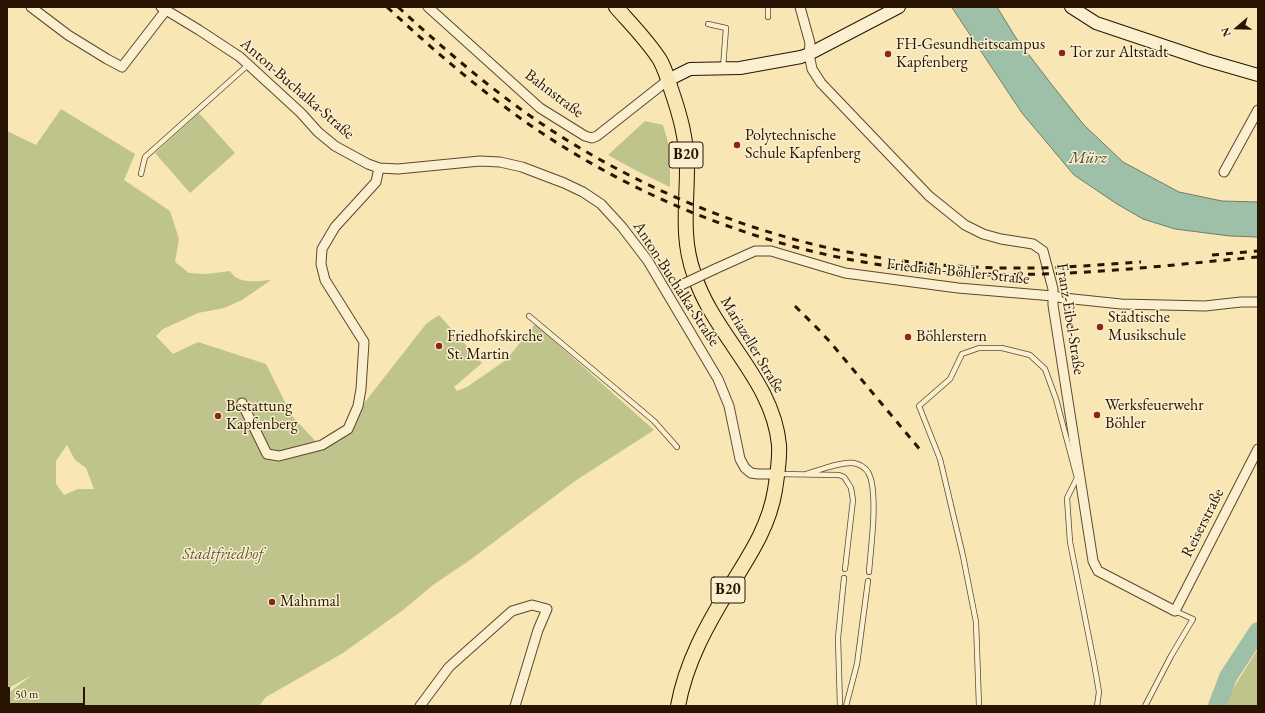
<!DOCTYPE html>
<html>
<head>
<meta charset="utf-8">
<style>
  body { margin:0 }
  #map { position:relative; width:1265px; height:713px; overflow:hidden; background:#f8e6b5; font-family:"EB Garamond",serif }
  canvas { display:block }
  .frame { position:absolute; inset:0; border:8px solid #281401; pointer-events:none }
  .north { position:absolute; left:1217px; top:8px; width:40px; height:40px; -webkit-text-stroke:3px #faefcf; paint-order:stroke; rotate:250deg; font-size:11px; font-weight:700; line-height:16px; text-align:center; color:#281401 }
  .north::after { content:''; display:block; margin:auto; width:14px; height:18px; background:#281401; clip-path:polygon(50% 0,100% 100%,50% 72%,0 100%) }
  .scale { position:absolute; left:8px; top:687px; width:77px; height:18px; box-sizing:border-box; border:2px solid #281401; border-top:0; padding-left:5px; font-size:12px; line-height:14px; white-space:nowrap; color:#281401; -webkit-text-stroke:3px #faefcf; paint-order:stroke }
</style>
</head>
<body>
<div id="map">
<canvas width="1265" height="713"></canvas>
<div class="frame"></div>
<div class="north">N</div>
<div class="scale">50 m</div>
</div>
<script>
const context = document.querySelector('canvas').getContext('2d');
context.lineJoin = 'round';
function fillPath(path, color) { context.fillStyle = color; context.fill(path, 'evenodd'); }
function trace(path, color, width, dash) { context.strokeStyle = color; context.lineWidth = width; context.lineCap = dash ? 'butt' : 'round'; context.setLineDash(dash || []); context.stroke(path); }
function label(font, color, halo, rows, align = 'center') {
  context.font = font + ' "EB Garamond",serif'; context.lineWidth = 3; context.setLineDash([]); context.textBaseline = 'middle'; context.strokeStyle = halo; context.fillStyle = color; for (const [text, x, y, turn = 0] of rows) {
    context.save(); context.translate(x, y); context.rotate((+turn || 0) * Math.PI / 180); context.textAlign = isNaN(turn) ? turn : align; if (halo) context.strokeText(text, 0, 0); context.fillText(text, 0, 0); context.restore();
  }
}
fillPath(new Path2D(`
  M 61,109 L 135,154 L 124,180 L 170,211 L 179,239 L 175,262 L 189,273 L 207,274 L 230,271 C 238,285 258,281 271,280 L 242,300 L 224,308 L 198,313 L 163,329 L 156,336 L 173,354 L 198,342 L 266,364 L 292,416 L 322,448 L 349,431 L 358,418 L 365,402 L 426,324 L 439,315 L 482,363 L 454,387 L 457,391 L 467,387 L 506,360 L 535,324 L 654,430 L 575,481 L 470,560 L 433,585 L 403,610 L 343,653 L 266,697 L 259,706 L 7,706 L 7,694 L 32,675 L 7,689 L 7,131 L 36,145 ZM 67,445 L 75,460 L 86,468 L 94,489 L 78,489 L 64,495 L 56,484 L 56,461 Z
  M 199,113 L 235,153 L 190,193 L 155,153 Z
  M 645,121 L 663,125 L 670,149 L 670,187 L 637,171 L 608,155 Z
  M 1258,649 L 1258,706 L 1222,706 Z`), '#bfc48c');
const water = new Path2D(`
  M 952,7 L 997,7 L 1016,38 L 1052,85 L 1084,125 L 1123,162 L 1179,192 L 1222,201 L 1258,202 L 1258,237 L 1230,236 L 1175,229 L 1143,219 L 1117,204 L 1074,175 L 1022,113 Z`);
fillPath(water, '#9fc0a8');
trace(water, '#6f7b65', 1);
trace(new Path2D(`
  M 1217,706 L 1228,677 L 1258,631`), '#9fc0a8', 18);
const lane = new Path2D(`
  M 768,7 L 768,17
  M 708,24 L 726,28 L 723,68
  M 141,174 L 145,157 L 249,64
  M 529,316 L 654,421 L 677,447
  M 778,474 L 839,475 L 844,477 L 848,483 L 851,488 L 853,500 L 845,569
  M 806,474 C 817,471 846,459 857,464 C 864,466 869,472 871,479 C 877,505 871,545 869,572
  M 840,706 L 838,638 L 844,578
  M 846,706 L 857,664 L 868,581
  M 979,706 L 976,622 L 963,556 L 940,459 L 919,406 L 950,379 L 962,354 L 979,348 L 1002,348 L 1030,355 L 1045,369 L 1056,399 L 1077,478 L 1067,498 L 1070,542 L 1094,663 L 1099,692 L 1097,706
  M 1145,706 L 1171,656 L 1193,619 L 1175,611`);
const street = new Path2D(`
  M 31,7 L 68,35 L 107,59 L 122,67 L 166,10
  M 161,7 L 199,30 L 240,57 L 301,113 L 318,132 L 335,146 L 368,164 L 379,168 L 398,169 L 480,161 L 500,162 L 522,167 L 564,183 L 583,192 L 601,204 L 622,227 L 648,261 L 718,379 L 729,406 L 740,459 L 745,468 L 751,473 L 758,474 L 777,474
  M 428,7 L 540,108 L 585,136 L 592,138 L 597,136 L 668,80
  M 800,7 L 810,43 L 809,54 L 812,69 L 821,83 L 929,196 L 965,225 L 983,234 L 1001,239 L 1033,244 L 1043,251 L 1053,289 L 1053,305 L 1093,561 L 1098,571 L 1175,611 L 1258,449
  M 1224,172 L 1258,110
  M 715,269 L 755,251 L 771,251 L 845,273 L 958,288 L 1053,296 L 1064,298 L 1121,304 L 1205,306 L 1241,302 L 1258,302
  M 242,403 L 267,454 L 279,456 L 322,445 L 348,429 L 358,406 L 361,389 L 364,342 L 325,280 L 321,264 L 322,249 L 335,227 L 376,182 L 379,168
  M 420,706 L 449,667 L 512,611 L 532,605 L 547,609 L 538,630 L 515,706`);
const secondary = new Path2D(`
  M 1071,7 L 1096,23 L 1206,60 L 1258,75
  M 668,80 L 690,69 L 740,68 L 801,57 L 809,54 L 899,7`);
const primary = new Path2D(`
  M 616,7 C 631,24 648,41 660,60 C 665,69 668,79 671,89 C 680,115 687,140 687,168 C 687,205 681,238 694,274 C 713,335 773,379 779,445 C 780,460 777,476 775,490 C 769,527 749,556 730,587 C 707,625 686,662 678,706`);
trace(lane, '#5c482e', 6);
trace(street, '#5c482e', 11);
trace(secondary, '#281401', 14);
trace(primary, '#281401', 16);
trace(lane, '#faefcf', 4.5);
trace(street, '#faefcf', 9);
trace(secondary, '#faefcf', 12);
trace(primary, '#f8e6b5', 14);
trace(new Path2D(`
  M 387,7 C 447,63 511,117 582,158 C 703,229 843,271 984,274 C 1075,277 1167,265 1258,257
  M 398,7 C 446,51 496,94 551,130 C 631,182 722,222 816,245 C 886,262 959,269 1030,268 C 1067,268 1104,264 1141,262
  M 1212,255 L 1258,251
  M 795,306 L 819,330 L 831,343 L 922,452`), '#281401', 3, [7, 7]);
const streetBridge = new Path2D(`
  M 677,287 L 715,269`);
trace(streetBridge, '#5c482e', 11, []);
trace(streetBridge, '#faefcf', 9);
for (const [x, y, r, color] of [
  [1062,53,4,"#8f2418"],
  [888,54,4,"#8f2418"],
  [737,145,4,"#8f2418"],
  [1100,327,4,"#8f2418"],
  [908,337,4,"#8f2418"],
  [439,346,4,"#8f2418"],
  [1097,415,4,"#8f2418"],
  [218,416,4,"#8f2418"],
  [272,602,4,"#8f2418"]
]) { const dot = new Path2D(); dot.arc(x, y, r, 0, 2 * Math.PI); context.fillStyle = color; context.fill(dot); trace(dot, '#faefcf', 1.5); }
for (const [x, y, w] of [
  [686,155,34],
  [728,590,34]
]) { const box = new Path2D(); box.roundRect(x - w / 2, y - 13, w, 26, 3); context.fillStyle = '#faefcf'; context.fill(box); trace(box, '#281401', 1); }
label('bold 15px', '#281401', null, [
  ["B20",686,155],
  ["B20",728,590]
]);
label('16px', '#281401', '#faefcf', [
  ["FH-Gesundheitscampus",896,45],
  ["Kapfenberg",896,63],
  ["Tor zur Altstadt",1070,53],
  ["Polytechnische",745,136],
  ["Schule Kapfenberg",745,154],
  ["Städtische",1108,318],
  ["Musikschule",1108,336],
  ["Friedhofskirche",447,337],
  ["St. Martin",447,355],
  ["Böhlerstern",916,337],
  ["Werksfeuerwehr",1105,406],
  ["Böhler",1105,424],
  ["Bestattung",226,407],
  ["Kapfenberg",226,425],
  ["Mahnmal",280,602]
], 'left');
label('16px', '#281401', '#faefcf', [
  ["Anton-Buchalka-Straße",297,89,41],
  ["Bahnstraße",554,94,37],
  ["Friedrich-Böhler-Straße",958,272,6],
  ["Anton-Buchalka-Straße",676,284,57],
  ["Franz-Eibel-Straße",1070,319,81],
  ["Mariazeller Straße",752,345,59],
  ["Reiserstraße",1203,523,-63]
]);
label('italic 16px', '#5d5232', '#faefcf', [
  ["Stadtfriedhof",223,555]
]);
label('italic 17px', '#52503b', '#faefcf', [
  ["Mürz",1088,158]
]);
</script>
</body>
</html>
